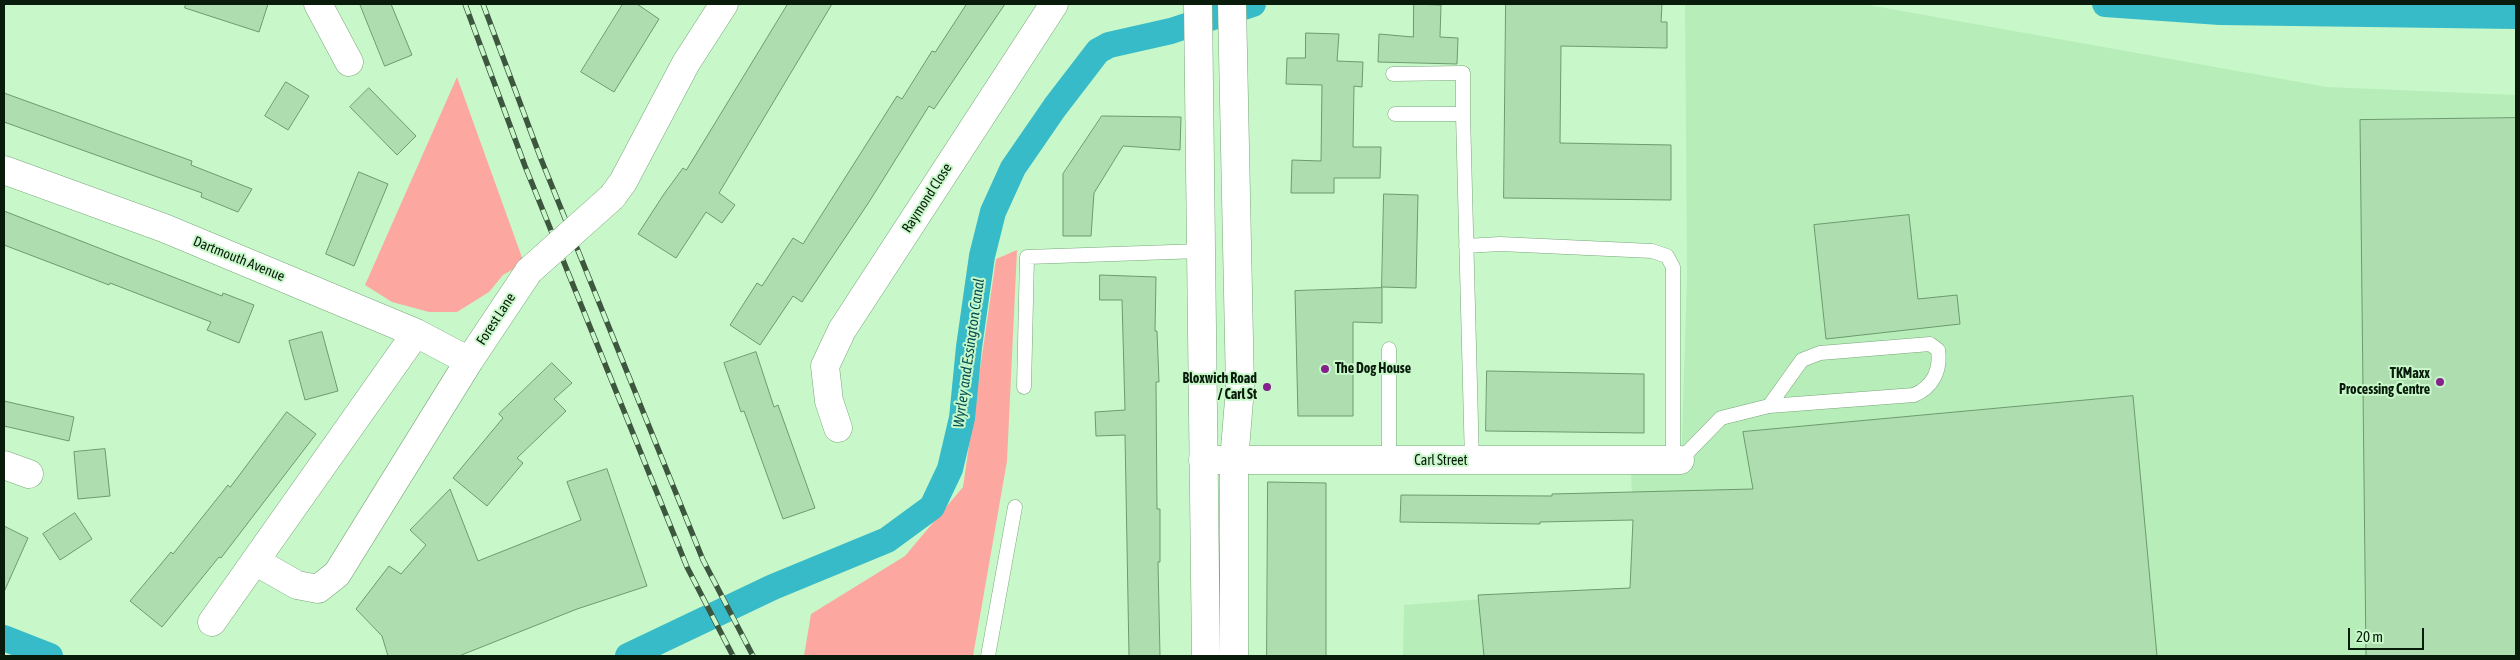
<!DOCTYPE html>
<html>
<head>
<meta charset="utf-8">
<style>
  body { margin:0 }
  #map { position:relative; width:2520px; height:660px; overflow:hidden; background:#c8f8c9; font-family:"Asap Condensed",sans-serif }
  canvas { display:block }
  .frame { position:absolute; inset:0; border:5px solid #091b0b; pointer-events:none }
  .scale { position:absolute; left:2348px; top:628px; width:76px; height:22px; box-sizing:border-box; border:2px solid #091b0b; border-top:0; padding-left:6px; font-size:15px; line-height:18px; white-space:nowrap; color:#091b0b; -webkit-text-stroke:4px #c8f8c9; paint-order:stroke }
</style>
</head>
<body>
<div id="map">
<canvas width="2520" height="660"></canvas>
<div class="frame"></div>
<div class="scale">20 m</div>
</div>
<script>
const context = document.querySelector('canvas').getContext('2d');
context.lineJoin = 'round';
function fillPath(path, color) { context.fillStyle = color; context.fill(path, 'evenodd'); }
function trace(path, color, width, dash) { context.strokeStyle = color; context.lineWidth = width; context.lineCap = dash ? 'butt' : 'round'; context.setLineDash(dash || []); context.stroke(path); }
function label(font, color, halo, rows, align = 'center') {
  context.font = font + ' "Asap Condensed",sans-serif'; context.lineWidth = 4; context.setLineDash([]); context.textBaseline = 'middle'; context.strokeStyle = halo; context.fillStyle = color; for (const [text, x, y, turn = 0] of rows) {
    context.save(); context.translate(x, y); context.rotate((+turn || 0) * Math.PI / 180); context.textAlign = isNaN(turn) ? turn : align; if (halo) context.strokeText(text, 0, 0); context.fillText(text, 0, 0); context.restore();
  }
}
fillPath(new Path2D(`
  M 1685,4 L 1863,4 L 2327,87 L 2516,95 L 2516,656 L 1403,656 L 1404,605 L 1630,588 L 1633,520 L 1631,470 L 1681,471 L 1687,277 Z`), '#b6edb8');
fillPath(new Path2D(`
  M 457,77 L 524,263 L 503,275 L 489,292 L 457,312 L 429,312 L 392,302 L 365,285 Z
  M 1017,250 L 1007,461 L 973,656 L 804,656 L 811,614 L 905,556 L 963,487 L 996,259 Z`), '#fca79f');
trace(new Path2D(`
  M 2105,4 L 2220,12 L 2516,16
  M 4,638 L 50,656
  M 628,656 L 773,587 L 887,540 L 932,507 L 950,469 L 962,418 L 969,347 L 982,256 L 993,212 L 1013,168 L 1055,107 L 1098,51 L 1109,45 L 1171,31 L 1253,4`), '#37bbc9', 26);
const building = new Path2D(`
  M 186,4 L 268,4 L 259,32 L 185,8 Z
  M 360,4 L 391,4 L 412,55 L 385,66 Z
  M 623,4 L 637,4 L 659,19 L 614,92 L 581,72 Z
  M 788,4 L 832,4 L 719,193 L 735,205 L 722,223 L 706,212 L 676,258 L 638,234 L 664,194 L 683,168 L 686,170 Z
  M 967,4 L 1005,4 L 934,109 L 929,106 L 869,202 L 802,302 L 793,296 L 760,345 L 730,325 L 757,283 L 762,286 L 793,238 L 803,244 L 897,96 L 902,99 L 932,51 L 935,52 Z
  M 1414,4 L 1441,5 L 1440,37 L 1458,38 L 1457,64 L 1378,62 L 1379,34 L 1413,37 Z
  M 1506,4 L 1662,4 L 1661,22 L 1667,22 L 1667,48 L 1561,46 L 1560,143 L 1671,145 L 1671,200 L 1504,198 Z
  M 1306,33 L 1339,34 L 1337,61 L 1363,62 L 1362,87 L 1354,86 L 1353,147 L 1381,147 L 1380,178 L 1334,178 L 1334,193 L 1291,193 L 1292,160 L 1321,161 L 1322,85 L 1286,84 L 1287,58 L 1305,58 Z
  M 286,82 L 309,96 L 288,130 L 265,116 Z
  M 369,88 L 416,136 L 397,155 L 350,107 Z
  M 4,93 L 192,161 L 191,165 L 252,189 L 238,212 L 201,197 L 202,193 L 4,122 Z
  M 1102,116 L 1181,117 L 1180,150 L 1123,146 L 1094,193 L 1091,236 L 1063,236 L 1063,174 Z
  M 2516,118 L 2516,656 L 2366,656 L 2360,120 Z
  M 359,172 L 388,184 L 354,266 L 326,254 Z
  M 1384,194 L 1418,195 L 1416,288 L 1382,287 Z
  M 4,211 L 222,296 L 223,293 L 254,305 L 239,343 L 207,330 L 211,322 L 110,283 L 109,285 L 4,245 Z
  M 1909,215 L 1918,299 L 1957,295 L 1960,324 L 1826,339 L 1814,225 Z
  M 1100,275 L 1156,277 L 1155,331 L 1157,331 L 1159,382 L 1156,382 L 1157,509 L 1160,509 L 1160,562 L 1158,562 L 1160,656 L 1129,656 L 1125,435 L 1096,436 L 1095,412 L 1125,410 L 1122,300 L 1100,300 Z
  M 1382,288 L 1382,323 L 1353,322 L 1353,416 L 1298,416 L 1295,291 Z
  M 322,332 L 338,391 L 305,400 L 289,341 Z
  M 756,352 L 774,407 L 778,405 L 815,508 L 783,519 L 744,411 L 741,412 L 724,363 Z
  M 552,363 L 572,383 L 554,399 L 566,411 L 517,458 L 523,463 L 487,506 L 453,478 L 503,418 L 499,414 Z
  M 1487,371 L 1644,374 L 1644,433 L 1486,431 Z
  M 2133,396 L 2157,656 L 1484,656 L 1478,595 L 1630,588 L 1633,520 L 1540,522 L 1540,524 L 1400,522 L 1401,495 L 1552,496 L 1552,494 L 1753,489 L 1743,432 Z
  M 4,401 L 74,417 L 69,441 L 4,426 Z
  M 287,412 L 316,434 L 221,558 L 219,557 L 162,627 L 130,601 L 171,552 L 173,554 L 228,485 L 230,487 Z
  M 105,449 L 110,496 L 78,499 L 74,452 Z
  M 607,469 L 647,586 L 577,609 L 459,656 L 388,656 L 382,636 L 356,609 L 389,566 L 401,574 L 426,545 L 410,530 L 450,489 L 478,561 L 581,520 L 567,482 Z
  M 1268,482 L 1326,483 L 1326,656 L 1267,656 Z
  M 75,513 L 92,539 L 60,560 L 43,534 Z
  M 4,526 L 28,538 L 4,592 Z`);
fillPath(building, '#aedeaf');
trace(building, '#6d9a6f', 1);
const lane = new Path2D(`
  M 1393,74 L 1463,73 L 1463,114 L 1395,114
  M 1463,114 L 1472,462
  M 1466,246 L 1500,244 L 1652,251 L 1667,256 L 1673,267 L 1673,460
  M 1389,349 L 1389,461
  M 1024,387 L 1027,257 L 1201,251
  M 1680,460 L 1721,418 L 1769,406 L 1914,395 C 1933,387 1941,370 1938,350 L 1930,344 L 1820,353 L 1802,360 L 1769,406
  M 988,656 L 1015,507`);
const street = new Path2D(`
  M 318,4 L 349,62
  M 4,170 L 164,228 L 416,333 L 469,361
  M 612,197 L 623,182 L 686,63 L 724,4
  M 838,428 L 829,401 L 825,366 L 842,330 L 1054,4
  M 1203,460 L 1680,460
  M 4,465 L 29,474
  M 255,561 L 297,585 L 318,589 L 337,574 L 469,361 L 529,271
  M 212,622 L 416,333`);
const secondary = new Path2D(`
  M 1198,4 L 1206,656
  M 1232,4 L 1240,388 L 1234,461 L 1234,656`);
trace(lane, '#78a67a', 15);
trace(street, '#78a67a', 29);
trace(secondary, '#78a67a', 29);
trace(lane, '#fff', 14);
trace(street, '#fff', 28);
trace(secondary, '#fff', 28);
const rail = new Path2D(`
  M 465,4 L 525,166 L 687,567 L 733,656
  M 483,4 L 541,159 L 703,560 L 753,656`);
trace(rail, '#3d573f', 5.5);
trace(rail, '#c8f8c9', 4, [11]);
const streetBridge = new Path2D(`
  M 529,271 L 612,197`);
trace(streetBridge, '#78a67a', 29, []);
trace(streetBridge, '#fff', 28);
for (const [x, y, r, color] of [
  [1325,369,5,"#84218a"],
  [2440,382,5,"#84218a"],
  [1267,387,5,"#84218a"]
]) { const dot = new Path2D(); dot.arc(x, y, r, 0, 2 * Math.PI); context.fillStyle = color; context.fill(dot); trace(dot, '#c8f8c9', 2); }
label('14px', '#091b0b', '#c8f8c9', [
  ["Raymond Close",927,198,-57],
  ["Dartmouth Avenue",239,259,22],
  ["Forest Lane",496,319,-57],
  ["Carl Street",1441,461]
]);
label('bold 14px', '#091b0b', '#c8f8c9', [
  ["The Dog House",1335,369,"left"],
  ["TKMaxx",2430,374],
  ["Processing Centre",2430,390],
  ["Bloxwich Road",1257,379],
  ["/ Carl St",1257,395]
], 'right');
label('italic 15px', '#004f56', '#c8f8c9', [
  ["Wyrley and Essington Canal",969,353,-82]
]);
</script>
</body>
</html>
